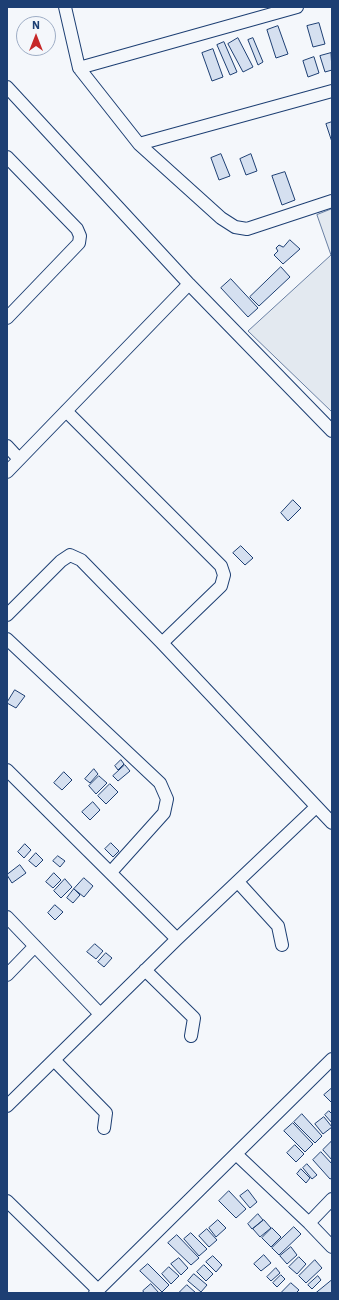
<!DOCTYPE html>
<html>
<head>
<meta charset="utf-8">
<style>
  body { margin:0 }
  #map { position:relative; width:339px; height:1300px; overflow:hidden; background:#f4f7fb; font-family:"IBM Plex Sans",sans-serif }
  canvas { display:block }
  .frame { position:absolute; inset:0; border:8px solid #1d3f73; pointer-events:none }
  .north { position:absolute; left:16px; top:16px; width:40px; height:40px; box-sizing:border-box; background:#f4f7fb; border:1px solid #9eadc5; border-radius:50%; rotate:0deg; font-size:11px; font-weight:700; line-height:16px; text-align:center; color:#1d3f73 }
  .north::after { content:''; display:block; margin:auto; width:14px; height:18px; background:#c62828; clip-path:polygon(50% 0,100% 100%,50% 72%,0 100%) }
</style>
</head>
<body>
<div id="map">
<canvas width="339" height="1300"></canvas>
<div class="frame"></div>
<div class="north">N</div>
</div>
<script>
const context = document.querySelector('canvas').getContext('2d');
context.lineJoin = 'round';
function fillPath(path, color) { context.fillStyle = color; context.fill(path, 'evenodd'); }
function trace(path, color, width, dash) { context.strokeStyle = color; context.lineWidth = width; context.lineCap = dash ? 'butt' : 'round'; context.setLineDash(dash || []); context.stroke(path); }
const green = new Path2D(`
  M 332,209 L 332,412 L 248,331 L 331,255 L 317,215 Z`);
fillPath(green, '#e3e9f0');
trace(green, '#687fa3', 1);
const building = new Path2D(`
  M 319,23 L 325,44 L 313,47 L 307,26 Z
  M 278,26 L 288,54 L 276,58 L 267,30 Z
  M 238,38 L 253,67 L 243,72 L 228,44 Z
  M 253,38 L 263,62 L 258,65 L 248,40 Z
  M 224,42 L 237,72 L 230,75 L 217,45 Z
  M 213,49 L 223,77 L 212,81 L 202,53 Z
  M 331,53 L 332,70 L 325,72 L 320,56 Z
  M 314,57 L 319,73 L 308,77 L 303,61 Z
  M 332,122 L 332,142 L 326,124 Z
  M 221,154 L 230,176 L 219,180 L 211,158 Z
  M 251,154 L 257,171 L 246,175 L 240,159 Z
  M 285,172 L 295,200 L 282,205 L 272,176 Z
  M 290,240 L 300,249 L 283,264 L 274,255 L 278,251 L 276,248 L 279,245 L 283,247 Z
  M 281,267 L 290,277 L 259,306 L 250,297 Z
  M 231,279 L 258,308 L 248,317 L 221,288 Z
  M 293,500 L 301,508 L 288,521 L 281,513 Z
  M 241,546 L 253,558 L 245,565 L 233,553 Z
  M 15,690 L 25,696 L 16,708 L 7,703 Z
  M 121,760 L 124,764 L 118,770 L 115,766 Z
  M 125,765 L 130,771 L 118,781 L 113,776 Z
  M 94,769 L 98,774 L 90,783 L 85,779 Z
  M 64,772 L 72,780 L 62,790 L 54,783 Z
  M 99,776 L 107,783 L 96,794 L 89,786 Z
  M 110,784 L 118,792 L 106,804 L 98,796 Z
  M 93,802 L 100,810 L 90,820 L 82,812 Z
  M 111,843 L 119,851 L 113,857 L 105,849 Z
  M 25,844 L 31,850 L 24,858 L 18,852 Z
  M 36,853 L 43,860 L 36,867 L 29,861 Z
  M 58,856 L 65,861 L 60,867 L 53,861 Z
  M 20,865 L 26,873 L 12,883 L 7,875 Z
  M 54,873 L 61,880 L 53,888 L 46,882 Z
  M 84,878 L 93,886 L 84,897 L 74,889 Z
  M 65,879 L 72,887 L 61,898 L 54,891 Z
  M 74,889 L 80,895 L 73,903 L 67,898 Z
  M 55,905 L 63,912 L 55,920 L 48,913 Z
  M 95,944 L 103,951 L 96,959 L 87,952 Z
  M 106,953 L 112,958 L 104,967 L 98,962 Z
  M 332,1088 L 332,1103 L 324,1095 Z
  M 329,1111 L 332,1114 L 332,1123 L 325,1115 Z
  M 302,1114 L 322,1136 L 315,1143 L 294,1122 Z
  M 324,1117 L 332,1127 L 323,1134 L 315,1124 Z
  M 293,1123 L 313,1144 L 305,1152 L 284,1131 Z
  M 331,1142 L 332,1144 L 332,1160 L 323,1150 Z
  M 295,1145 L 304,1154 L 296,1162 L 287,1153 Z
  M 321,1152 L 332,1164 L 332,1178 L 330,1179 L 313,1160 Z
  M 307,1164 L 317,1175 L 312,1179 L 303,1168 Z
  M 301,1169 L 310,1178 L 306,1183 L 297,1174 Z
  M 248,1190 L 257,1202 L 250,1208 L 240,1196 Z
  M 229,1191 L 246,1209 L 236,1218 L 219,1201 Z
  M 258,1214 L 263,1220 L 252,1229 L 248,1224 Z
  M 218,1220 L 226,1228 L 216,1237 L 209,1228 Z
  M 264,1220 L 271,1228 L 260,1237 L 253,1229 Z
  M 294,1227 L 301,1234 L 279,1255 L 272,1248 Z
  M 272,1228 L 281,1237 L 271,1247 L 262,1238 Z
  M 207,1229 L 217,1240 L 209,1247 L 199,1236 Z
  M 191,1233 L 207,1249 L 199,1256 L 184,1239 Z
  M 177,1235 L 199,1258 L 191,1265 L 168,1243 Z
  M 291,1247 L 297,1255 L 287,1264 L 280,1256 Z
  M 264,1255 L 271,1263 L 261,1271 L 254,1264 Z
  M 213,1256 L 222,1265 L 216,1272 L 206,1262 Z
  M 299,1257 L 306,1264 L 297,1274 L 289,1267 Z
  M 179,1258 L 188,1268 L 181,1275 L 171,1264 Z
  M 315,1260 L 322,1268 L 306,1283 L 299,1276 Z
  M 148,1264 L 169,1285 L 162,1292 L 140,1271 Z
  M 204,1265 L 213,1274 L 206,1281 L 197,1272 Z
  M 169,1267 L 179,1276 L 171,1284 L 162,1274 Z
  M 276,1268 L 280,1273 L 271,1281 L 267,1277 Z
  M 194,1274 L 207,1285 L 201,1292 L 188,1281 Z
  M 281,1275 L 285,1279 L 277,1287 L 273,1283 Z
  M 318,1276 L 321,1280 L 312,1289 L 308,1285 Z
  M 332,1280 L 332,1293 L 316,1293 Z
  M 291,1283 L 299,1290 L 296,1293 L 281,1293 Z
  M 151,1284 L 159,1293 L 144,1293 L 143,1291 Z
  M 187,1285 L 196,1293 L 182,1293 L 180,1292 Z`);
fillPath(building, '#d5e0f0');
trace(building, '#1d3f73', 1);
const minor = new Path2D(`
  M 65,7 L 79,68 L 139,144 L 221,218 L 235,227 L 247,229 L 332,201
  M 79,68 L 297,7
  M 7,87 L 189,284 L 332,431
  M 139,144 L 332,91
  M 7,157 L 77,229 L 80,236 L 79,243 L 7,318
  M 66,411 L 221,566 L 224,575 L 221,586 L 162,643
  M 7,446 L 19,459
  M 7,472 L 189,284
  M 7,615 L 61,561 L 70,555 L 81,560 L 162,643 L 332,823
  M 7,639 L 160,783 L 167,799 L 164,813 L 111,872
  M 7,770 L 177,939
  M 238,882 L 278,926 L 282,945
  M 7,917 L 100,1014
  M 145,970 L 194,1018 L 191,1036
  M 7,975 L 35,946
  M 54,1060 L 106,1113 L 104,1128
  M 7,1106 L 177,939 L 316,807
  M 236,1154 L 309,1223 L 332,1247
  M 7,1201 L 98,1290
  M 309,1223 L 332,1199
  M 95,1293 L 332,1059`);
trace(minor, '#1d3f73', 14);
trace(minor, '#f4f7fb', 12);
</script>
</body>
</html>
